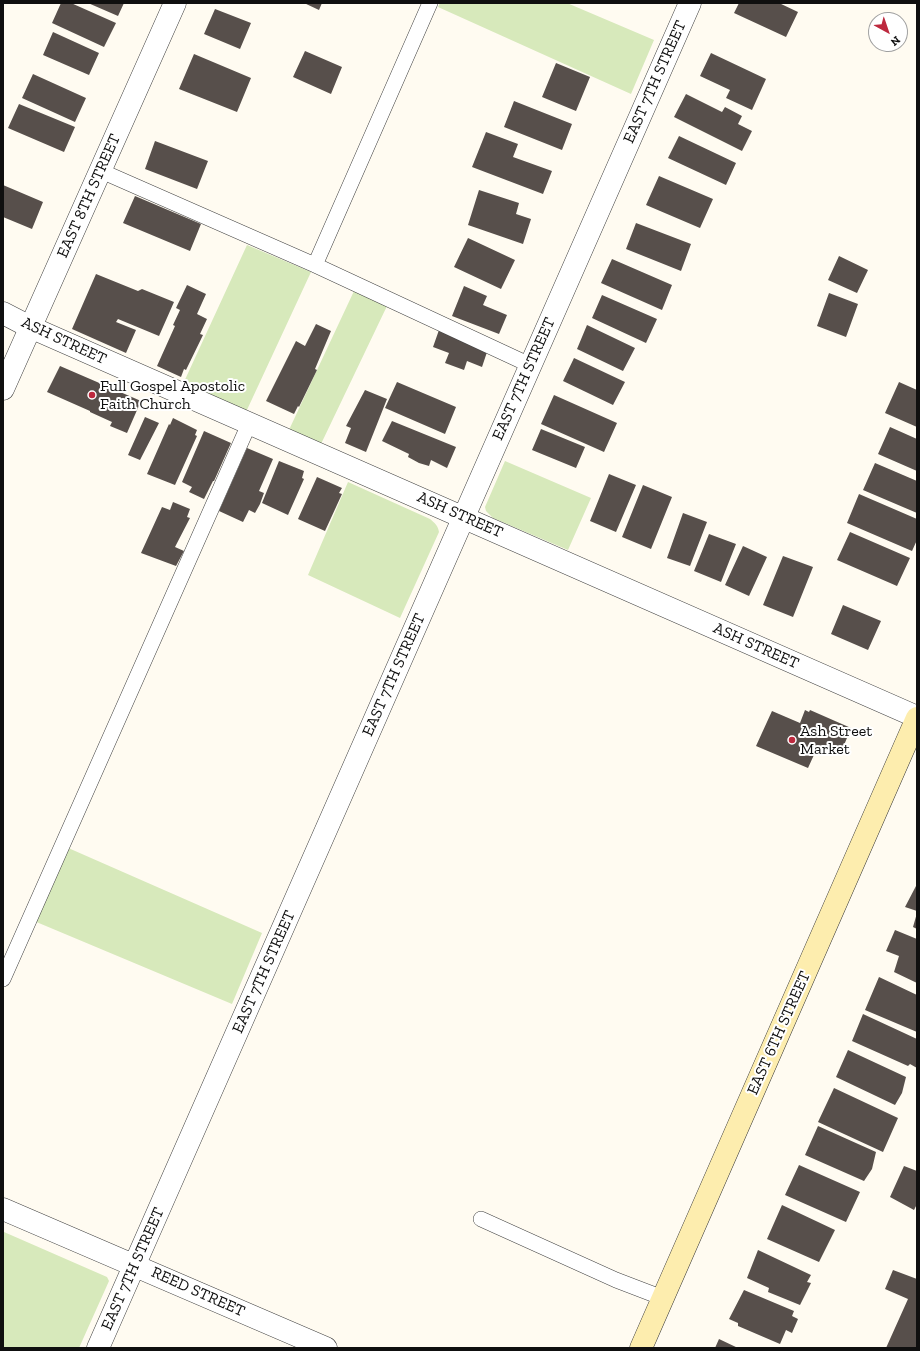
<!DOCTYPE html>
<html>
<head>
<meta charset="utf-8">
<style>
  body { margin:0 }
  #map { position:relative; width:920px; height:1351px; overflow:hidden; background:#fffbf1; font-family:"Zilla Slab",serif }
  canvas { display:block }
  .frame { position:absolute; inset:0; border:4px solid #0f0f0f; pointer-events:none }
  .north { position:absolute; left:868px; top:12px; width:40px; height:40px; box-sizing:border-box; background:#fff; border:1px solid #9f9f9f; border-radius:50%; rotate:140deg; font-size:11px; font-weight:700; line-height:16px; text-align:center; color:#0f0f0f }
  .north::after { content:''; display:block; margin:auto; width:14px; height:18px; background:#bd293e; clip-path:polygon(50% 0,100% 100%,50% 72%,0 100%) }
</style>
</head>
<body>
<div id="map">
<canvas width="920" height="1351"></canvas>
<div class="frame"></div>
<div class="north">N</div>
</div>
<script>
const context = document.querySelector('canvas').getContext('2d');
context.lineJoin = 'round';
function fillPath(path, color) { context.fillStyle = color; context.fill(path, 'evenodd'); }
function trace(path, color, width, dash) { context.strokeStyle = color; context.lineWidth = width; context.lineCap = dash ? 'butt' : 'round'; context.setLineDash(dash || []); context.stroke(path); }
function label(font, color, halo, rows, align = 'center') {
  context.font = font + ' "Zilla Slab",serif'; context.lineWidth = 4; context.setLineDash([]); context.textBaseline = 'middle'; context.strokeStyle = halo; context.fillStyle = color; for (const [text, x, y, turn = 0] of rows) {
    context.save(); context.translate(x, y); context.rotate((+turn || 0) * Math.PI / 180); context.textAlign = isNaN(turn) ? turn : align; if (halo) context.strokeText(text, 0, 0); context.fillText(text, 0, 0); context.restore();
  }
}
fillPath(new Path2D(`
  M 440,3 L 567,3 L 654,40 L 631,94 L 438,7 Z
  M 247,245 L 311,272 L 246,412 L 183,384 Z
  M 354,291 L 387,306 L 321,444 L 288,432 Z
  M 505,461 L 591,498 L 568,550 L 493,518 L 486,511 L 485,507 Z
  M 348,482 L 430,519 C 435,523 438,526 439,532 L 400,618 L 308,575 Z
  M 66,847 L 262,933 L 232,1004 L 34,921 Z
  M 4,1232 L 107,1277 L 109,1281 L 79,1348 L 3,1347 Z`), '#d7e9bb');
fillPath(new Path2D(`
  M 61,3 L 71,3 L 116,23 L 104,47 L 52,23 Z
  M 88,3 L 124,3 L 118,16 Z
  M 304,3 L 322,3 L 319,10 Z
  M 739,3 L 779,3 L 798,12 L 786,37 L 734,13 Z
  M 215,9 L 251,23 L 240,49 L 204,34 Z
  M 53,32 L 99,53 L 89,75 L 43,55 Z
  M 305,51 L 342,67 L 331,94 L 293,77 Z
  M 711,53 L 766,79 L 752,110 L 726,98 L 730,90 L 700,76 Z
  M 194,54 L 251,78 L 237,112 L 179,89 Z
  M 556,63 L 590,77 L 576,111 L 542,97 Z
  M 33,74 L 86,98 L 75,122 L 22,98 Z
  M 686,94 L 722,112 L 725,107 L 742,116 L 738,124 L 752,131 L 742,151 L 674,117 Z
  M 514,101 L 572,124 L 562,150 L 504,127 Z
  M 19,104 L 75,127 L 64,152 L 8,128 Z
  M 486,132 L 518,144 L 513,157 L 552,171 L 543,194 L 472,167 Z
  M 679,136 L 736,163 L 726,185 L 668,158 Z
  M 155,141 L 208,161 L 197,189 L 145,169 Z
  M 659,176 L 713,199 L 700,228 L 646,205 Z
  M 3,185 L 43,202 L 32,229 L 3,217 Z
  M 479,190 L 519,203 L 516,214 L 531,219 L 523,244 L 468,225 Z
  M 135,196 L 201,224 L 190,251 L 123,223 Z
  M 636,223 L 691,244 L 681,271 L 626,249 Z
  M 468,238 L 515,260 L 501,289 L 454,267 Z
  M 839,256 L 868,270 L 857,293 L 828,280 Z
  M 612,259 L 672,285 L 662,310 L 601,283 Z
  M 96,274 L 138,291 L 142,289 L 174,302 L 159,336 L 118,319 L 116,322 L 136,330 L 126,353 L 72,329 Z
  M 187,285 L 206,294 L 197,314 L 207,319 L 200,334 L 203,335 L 186,370 L 184,369 L 181,377 L 157,366 L 175,326 L 173,325 L 180,310 L 176,308 Z
  M 464,286 L 487,296 L 483,305 L 507,315 L 499,334 L 452,316 Z
  M 829,293 L 858,304 L 846,337 L 817,326 Z
  M 602,295 L 657,319 L 646,343 L 592,318 Z
  M 316,324 L 331,331 L 315,369 L 317,370 L 299,407 L 298,406 L 294,414 L 266,401 L 296,341 L 305,346 Z
  M 587,325 L 635,348 L 623,371 L 577,349 Z
  M 439,330 L 488,349 L 482,367 L 467,361 L 464,370 L 445,363 L 449,353 L 433,347 Z
  M 574,358 L 625,382 L 613,405 L 563,381 Z
  M 60,366 L 141,401 L 127,433 L 110,426 L 112,422 L 90,412 L 90,411 L 47,392 Z
  M 397,382 L 456,407 L 445,434 L 385,408 Z
  M 899,382 L 917,390 L 917,427 L 885,413 Z
  M 365,390 L 387,399 L 366,452 L 345,443 L 351,428 L 346,426 Z
  M 554,395 L 617,423 L 604,452 L 541,424 Z
  M 145,417 L 159,423 L 140,460 L 128,455 Z
  M 173,418 L 197,430 L 195,435 L 197,436 L 175,485 L 147,474 L 169,424 L 170,425 Z
  M 392,421 L 456,447 L 447,468 L 431,460 L 429,466 L 419,463 L 408,457 L 409,454 L 382,441 Z
  M 890,427 L 917,439 L 917,471 L 878,454 Z
  M 541,429 L 585,447 L 576,468 L 532,450 Z
  M 204,431 L 231,443 L 214,481 L 213,481 L 204,499 L 189,492 L 192,487 L 182,482 Z
  M 247,448 L 273,459 L 259,491 L 264,493 L 260,504 L 255,513 L 249,510 L 243,522 L 219,511 Z
  M 279,461 L 304,471 L 302,478 L 304,479 L 288,515 L 262,503 Z
  M 875,463 L 917,481 L 917,513 L 863,490 Z
  M 609,474 L 636,485 L 616,532 L 590,521 Z
  M 317,477 L 342,488 L 339,493 L 342,494 L 325,531 L 298,519 Z
  M 643,485 L 672,497 L 651,549 L 622,537 Z
  M 859,494 L 917,519 L 917,540 L 912,551 L 847,523 Z
  M 173,502 L 190,509 L 187,517 L 190,518 L 175,547 L 184,551 L 176,566 L 141,553 L 162,507 L 170,510 Z
  M 683,513 L 707,522 L 690,566 L 667,558 Z
  M 850,532 L 910,558 L 897,586 L 837,560 Z
  M 709,534 L 736,544 L 721,582 L 694,571 Z
  M 743,546 L 767,557 L 749,596 L 725,585 Z
  M 783,556 L 813,567 L 793,617 L 763,605 Z
  M 843,605 L 881,621 L 868,650 L 831,634 Z
  M 805,710 L 809,712 L 810,710 L 851,728 L 840,755 L 818,746 L 808,768 L 756,746 L 772,711 L 800,723 Z
  M 916,886 L 917,887 L 917,911 L 905,907 Z
  M 917,913 L 917,929 L 913,927 Z
  M 895,930 L 917,939 L 917,983 L 894,972 L 899,956 L 886,951 Z
  M 879,977 L 917,995 L 917,1032 L 865,1010 Z
  M 863,1014 L 917,1039 L 917,1068 L 910,1064 L 908,1066 L 852,1041 Z
  M 848,1050 L 906,1077 L 902,1093 L 895,1105 L 836,1077 Z
  M 834,1088 L 898,1118 L 883,1152 L 818,1122 Z
  M 818,1126 L 876,1152 L 872,1169 L 864,1181 L 805,1155 Z
  M 799,1165 L 860,1192 L 846,1222 L 785,1195 Z
  M 904,1166 L 917,1171 L 917,1204 L 914,1210 L 890,1197 Z
  M 782,1205 L 835,1230 L 819,1262 L 767,1239 Z
  M 758,1250 L 811,1275 L 807,1282 L 811,1283 L 800,1305 L 768,1292 L 769,1288 L 747,1278 Z
  M 893,1270 L 917,1279 L 917,1348 L 886,1348 L 908,1299 L 885,1289 Z
  M 744,1290 L 794,1311 L 792,1316 L 798,1319 L 792,1333 L 786,1330 L 780,1344 L 738,1326 L 738,1323 L 729,1319 Z
  M 719,1339 L 738,1348 L 715,1348 Z`), '#574f4b');
const service = new Path2D(`
  M 101,171 L 315,265 L 430,3
  M 315,265 L 530,365
  M 3,979 L 249,424
  M 481,1219 L 616,1280 L 663,1298`);
const minor = new Path2D(`
  M 3,313 L 30,327 C 325,458 622,586 917,717
  M 3,1209 L 326,1348
  M 98,1348 L 690,3`);
const tertiary = new Path2D(`
  M 3,389 L 175,3`);
const secondary = new Path2D(`
  M 641,1348 L 917,718`);
trace(service, '#424242', 16);
trace(minor, '#424242', 23);
trace(tertiary, '#424242', 23);
trace(secondary, '#313131', 23);
trace(service, '#fff', 15);
trace(minor, '#fff', 22);
trace(tertiary, '#fff', 22);
trace(secondary, '#fdedae', 22);
for (const [x, y, r, color] of [
  [92,395,4,"#bd293e"],
  [792,740,4,"#bd293e"]
]) { const dot = new Path2D(); dot.arc(x, y, r, 0, 2 * Math.PI); context.fillStyle = color; context.fill(dot); trace(dot, '#fff', 1.5); }
label('16px', '#0f0f0f', '#fff', [
  ["EAST 7TH STREET",655,82,-66],
  ["EAST 8TH STREET",89,196,-66],
  ["ASH STREET",64,341,25],
  ["EAST 7TH STREET",524,379,-66],
  ["ASH STREET",460,515,24],
  ["ASH STREET",756,646,24],
  ["EAST 7TH STREET",394,675,-66],
  ["EAST 7TH STREET",264,972,-66],
  ["EAST 6TH STREET",779,1033,-66],
  ["EAST 7TH STREET",133,1269,-66],
  ["REED STREET",198,1292,24]
]);
label('16px', '#0f0f0f', '#fff', [
  ["Full Gospel Apostolic",100,386],
  ["Faith Church",100,404],
  ["Ash Street",800,731],
  ["Market",800,749]
], 'left');
</script>
</body>
</html>
